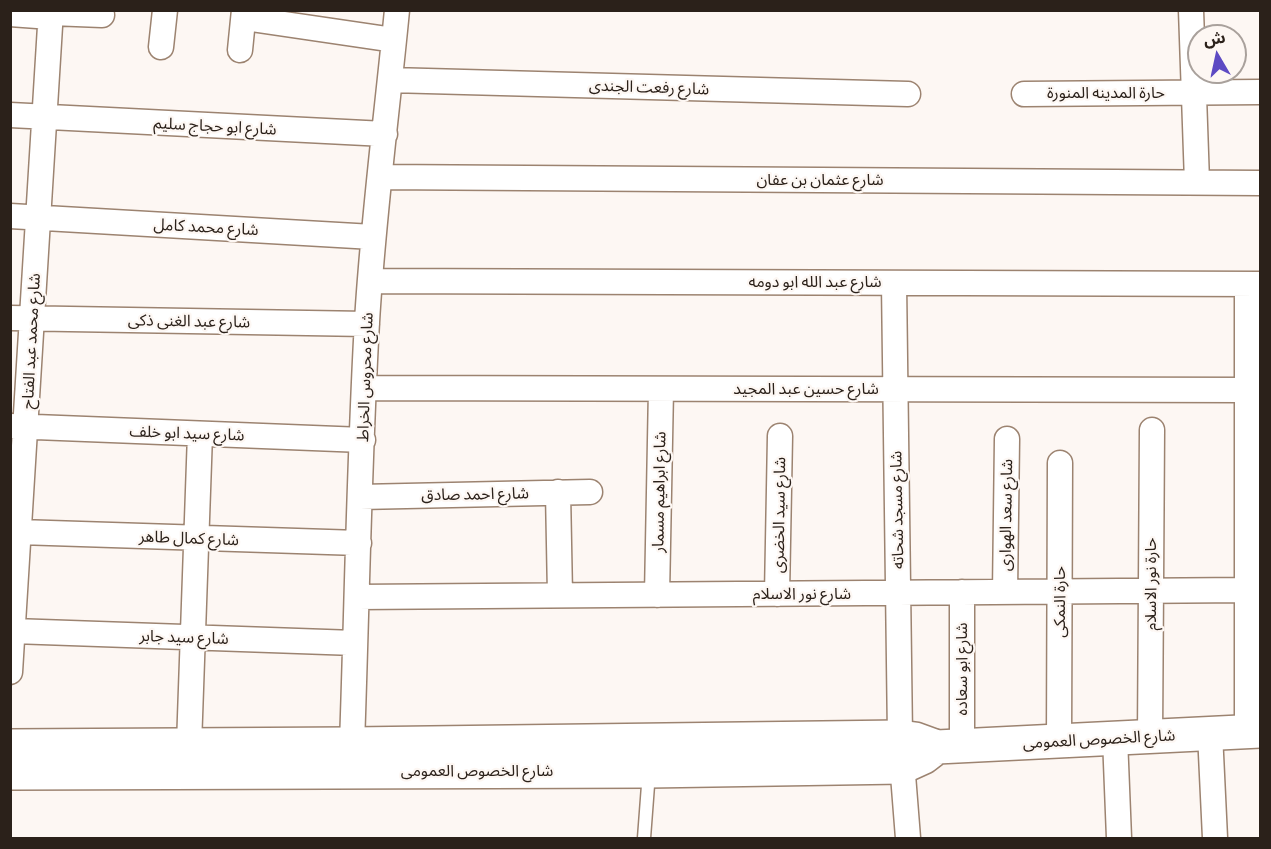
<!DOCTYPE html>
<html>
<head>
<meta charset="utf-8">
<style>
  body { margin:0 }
  #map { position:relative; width:1271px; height:849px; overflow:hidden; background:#fdf7f3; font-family:Barlow,"Noto Sans Arabic",sans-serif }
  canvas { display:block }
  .frame { position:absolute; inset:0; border:12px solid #2b211a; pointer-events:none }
  .north { position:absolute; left:1187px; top:24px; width:60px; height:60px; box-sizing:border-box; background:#fdf7f3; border:2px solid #a9a19c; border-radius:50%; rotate:351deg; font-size:16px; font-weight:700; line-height:24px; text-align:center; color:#2b211a }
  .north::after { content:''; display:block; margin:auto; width:21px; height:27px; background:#5d4ac3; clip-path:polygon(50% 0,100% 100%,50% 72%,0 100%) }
</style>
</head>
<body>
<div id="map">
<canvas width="1271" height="849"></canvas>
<div class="frame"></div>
<div class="north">ش</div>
</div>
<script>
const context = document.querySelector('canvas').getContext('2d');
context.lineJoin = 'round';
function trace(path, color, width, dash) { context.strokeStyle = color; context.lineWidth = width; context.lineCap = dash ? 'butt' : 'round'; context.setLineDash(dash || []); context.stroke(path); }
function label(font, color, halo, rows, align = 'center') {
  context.font = font + ' Barlow,"Noto Sans Arabic",sans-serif'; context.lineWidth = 4.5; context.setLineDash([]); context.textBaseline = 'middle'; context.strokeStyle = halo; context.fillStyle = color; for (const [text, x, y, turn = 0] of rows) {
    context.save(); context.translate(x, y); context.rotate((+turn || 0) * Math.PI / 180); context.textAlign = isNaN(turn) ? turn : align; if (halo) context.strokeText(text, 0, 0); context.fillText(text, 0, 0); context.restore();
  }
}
const lane = new Path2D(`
  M 644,838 L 649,772`);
const street = new Path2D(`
  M 1191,10 L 1197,182
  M 51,13 L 102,15
  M 10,14 L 51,17
  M 244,18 L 394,40
  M 161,47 L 165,10
  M 240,50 L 244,10
  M 390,80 L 908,94
  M 1024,94 L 1260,92
  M 10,115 L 385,134
  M 380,177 L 1260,183
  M 10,216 L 373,237
  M 370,281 L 1260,284
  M 894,283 L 900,737 L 908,838
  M 10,318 L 367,324
  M 364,388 L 1247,390
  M 10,426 L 363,440
  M 558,492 L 560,595
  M 360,497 L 590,492
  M 19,532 L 359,543
  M 1005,592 L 1007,439
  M 777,594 L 780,436
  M 657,595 L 661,389
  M 357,597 L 1247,590
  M 13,631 L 355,643
  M 10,672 L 51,10
  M 1247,732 L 1247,284
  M 1210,733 L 1215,838
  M 1150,737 L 1152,430
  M 1115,738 L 1119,838
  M 1059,741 L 1060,463
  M 352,744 C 357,604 359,463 367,322 C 373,218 387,114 397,10
  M 189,745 L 200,434
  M 962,746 L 962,592`);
const secondary = new Path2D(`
  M 10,746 L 352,744 L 900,737 L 915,739 L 937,747 L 1260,731
  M 10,773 L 649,771 L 902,767 L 924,757 L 937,747`);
trace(lane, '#9c8370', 15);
trace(street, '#9c8370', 27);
trace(secondary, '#9c8370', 36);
trace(lane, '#fff', 12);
trace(street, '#fff', 24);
trace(secondary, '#fff', 33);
label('16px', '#2b211a', '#fdf7f3', [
  ["شارع رفعت الجندى",649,87,2],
  ["حارة المدينه المنورة",1106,93],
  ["شارع ابو حجاج سليم",215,126,3],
  ["شارع عثمان بن عفان",820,180],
  ["شارع محمد كامل",206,227,3],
  ["شارع عبد الله ابو دومه",815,282],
  ["شارع عبد الغنى ذكى",189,321,1],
  ["شارع محمد عبد الفتاح",31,341,-87],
  ["شارع محروس الخراط",365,377,-88],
  ["شارع حسين عبد المجيد",806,389],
  ["شارع سيد ابو خلف",187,433,2],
  ["شارع ابراهيم مسمار",659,492,-89],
  ["شارع احمد صادق",475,494,-1],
  ["شارع مسجد شحاته",897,510,-91],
  ["شارع سيد الخضرى",779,515,-89],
  ["شارع سعد الهوارى",1006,515,-89],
  ["شارع كمال طاهر",189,538,2],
  ["حارة نور الاسلام",1151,584,-90],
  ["شارع نور الاسلام",802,594],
  ["حارة النمكى",1060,602,-90],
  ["شارع سيد جابر",184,637,2],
  ["شارع ابو سعاده",962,669,-90],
  ["شارع الخصوص العمومى",1099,739,-3],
  ["شارع الخصوص العمومى",477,771]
]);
</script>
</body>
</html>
